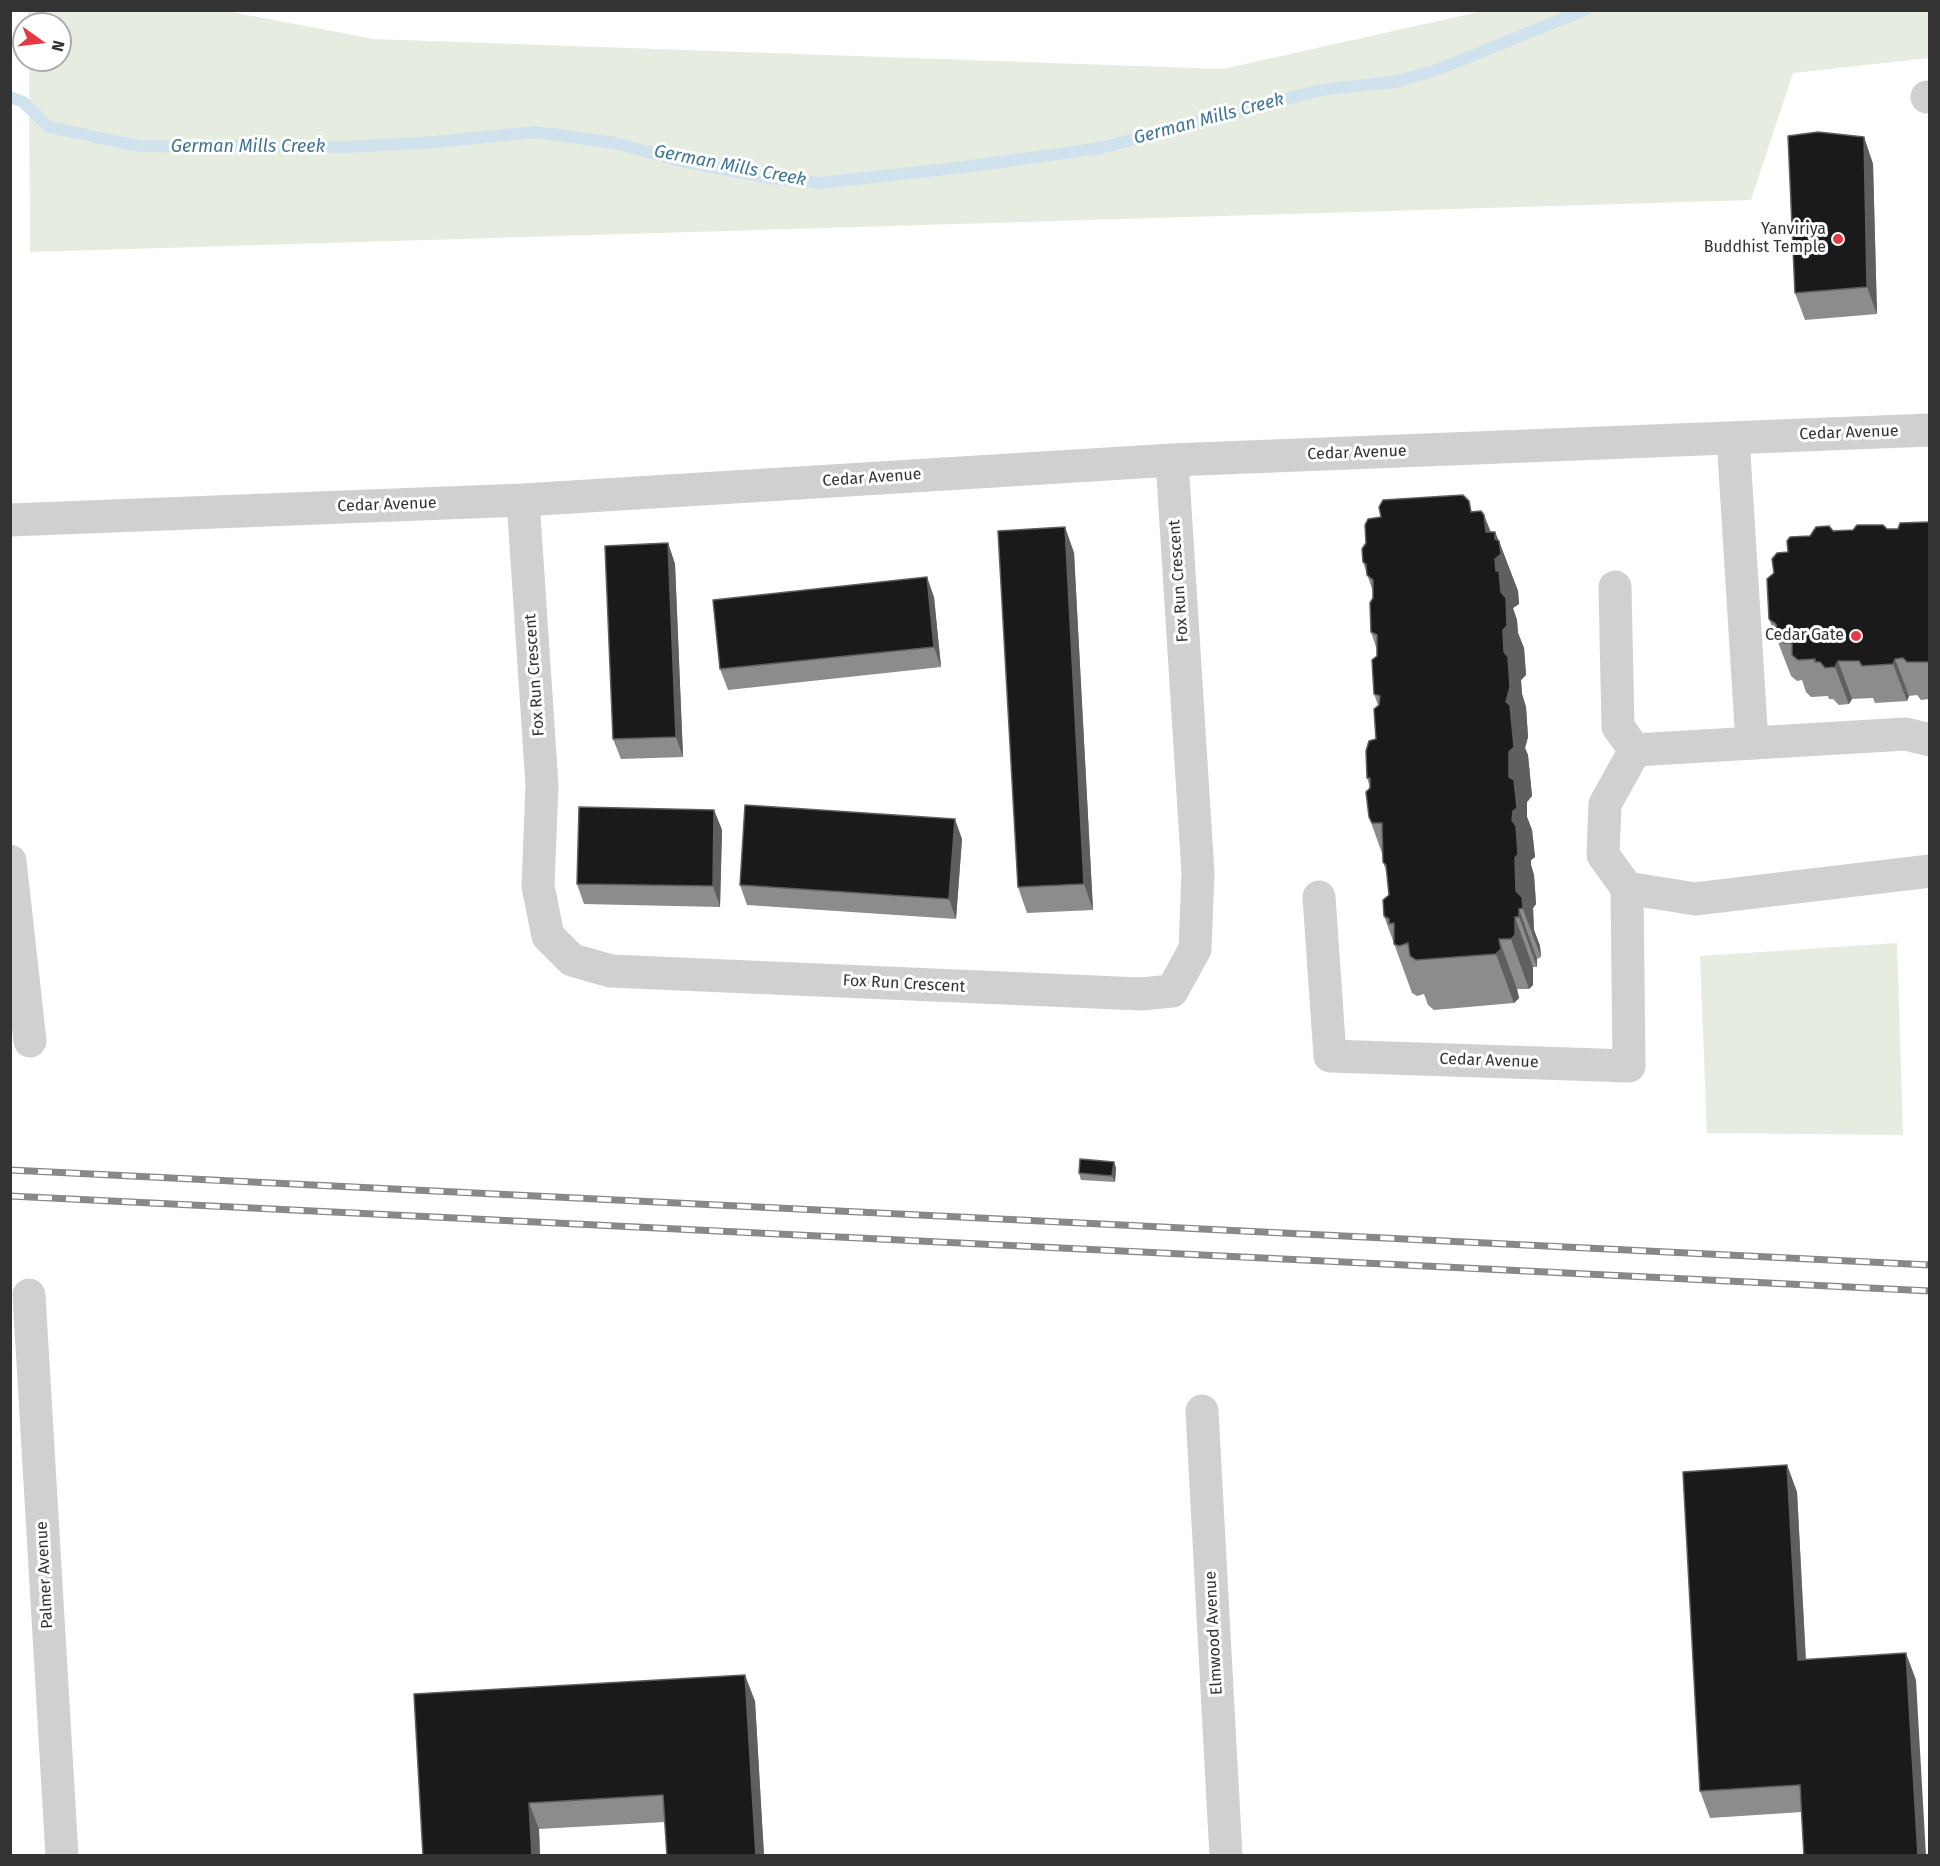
<!DOCTYPE html>
<html>
<head>
<meta charset="utf-8">
<style>
  body { margin:0 }
  #map { position:relative; width:1940px; height:1866px; overflow:hidden; background:#fff; font-family:"Fira Sans",sans-serif }
  canvas { display:block }
  .frame { position:absolute; inset:0; border:12px solid #333; pointer-events:none }
  .north { position:absolute; left:12px; top:12px; width:60px; height:60px; box-sizing:border-box; background:#fff; border:2px solid #adadad; border-radius:50%; rotate:104deg; font-size:16px; font-weight:700; line-height:24px; text-align:center; color:#333 }
  .north::after { content:''; display:block; margin:auto; width:21px; height:27px; background:#e63946; clip-path:polygon(50% 0,100% 100%,50% 72%,0 100%) }
</style>
</head>
<body>
<div id="map">
<canvas width="1940" height="1866"></canvas>
<div class="frame"></div>
<div class="north">N</div>
</div>
<script>
const context = document.querySelector('canvas').getContext('2d');
context.lineJoin = 'round';
function fillPath(path, color) { context.fillStyle = color; context.fill(path, 'evenodd'); }
function trace(path, color, width, dash) { context.strokeStyle = color; context.lineWidth = width; context.lineCap = dash ? 'butt' : 'round'; context.setLineDash(dash || []); context.stroke(path); }
function label(font, color, halo, rows, align = 'center') {
  context.font = font + ' "Fira Sans",sans-serif'; context.lineWidth = 6; context.setLineDash([]); context.textBaseline = 'middle'; context.strokeStyle = halo; context.fillStyle = color; for (const [text, x, y, turn = 0] of rows) {
    context.save(); context.translate(x, y); context.rotate((+turn || 0) * Math.PI / 180); context.textAlign = isNaN(turn) ? turn : align; if (halo) context.strokeText(text, 0, 0); context.fillText(text, 0, 0); context.restore();
  }
}
fillPath(new Path2D(`
  M 1929,10 L 1929,58 L 1793,73 L 1751,200 L 30,252 L 29,60 L 60,60 L 60,24 L 29,24 L 28,11 L 226,11 L 374,39 L 1223,69 L 1483,11 Z
  M 1897,943 L 1903,1135 L 1707,1133 L 1700,956 Z`), '#e6ecdf');
trace(new Path2D(`
  M 10,97 L 23,102 L 49,127 L 139,146 L 348,147 L 434,142 L 536,132 L 615,143 L 681,161 L 771,178 L 820,183 L 972,166 L 1101,148 L 1320,90 L 1394,82 L 1434,71 L 1585,10`), '#cfe2ee', 12);
trace(new Path2D(`
  M 1927,97 L 1930,97
  M 1733,438 L 1752,743
  M 523,500 L 542,785 L 538,886 L 548,936 L 572,960 L 611,971 L 1141,994 L 1172,991 L 1195,949 L 1198,873 L 1172,460
  M 10,520 L 523,500 L 1172,460 L 1930,430
  M 1615,587 L 1618,727 L 1635,750
  M 1635,750 L 1906,734 L 1930,740
  M 10,861 L 30,1041
  M 1627,888 L 1695,899 L 1930,871
  M 1319,897 L 1330,1056 L 1629,1066 L 1627,888 L 1603,855 L 1605,804 L 1635,750
  M 29,1295 L 62,1856
  M 1202,1411 L 1226,1856`), '#d0d0d0', 33);
const rail = new Path2D(`
  M 10,1170 L 1930,1265
  M 10,1196 L 1930,1291`);
trace(rail, '#888', 7);
trace(rail, '#fff', 4.5, [14]);
fillPath(new Path2D(`
  M 1864,137 L 1873,164 L 1877,314 L 1805,320 L 1795,293 Z
  M 1473,512 L 1484,515 L 1491,532 L 1495,532 L 1518,591 L 1519,604 L 1513,608 L 1517,620 L 1518,633 L 1524,648 L 1526,675 L 1521,680 L 1522,694 L 1526,707 L 1528,737 L 1525,748 L 1528,755 L 1532,796 L 1527,802 L 1527,817 L 1532,830 L 1535,857 L 1531,860 L 1531,865 L 1534,875 L 1536,904 L 1533,908 L 1534,930 L 1540,946 L 1541,957 L 1537,959 L 1537,967 L 1533,967 L 1533,985 L 1529,989 L 1517,989 L 1519,998 L 1514,1003 L 1434,1010 L 1428,1005 L 1424,994 L 1417,996 L 1412,993 L 1384,916 L 1389,895 L 1387,873 L 1383,862 L 1383,856 L 1369,817 L 1370,787 L 1367,778 L 1376,739 L 1378,705 L 1374,694 L 1377,650 L 1371,632 L 1373,592 L 1363,562 Z
  M 1929,522 L 1929,699 L 1921,700 L 1917,695 L 1909,696 L 1907,701 L 1875,703 L 1873,698 L 1852,699 L 1849,704 L 1839,705 L 1833,699 L 1829,699 L 1828,696 L 1811,697 L 1806,692 L 1802,680 L 1797,681 L 1791,676 L 1769,619 L 1774,573 L 1788,552 L 1810,536 L 1833,531 L 1898,529 Z
  M 1065,527 L 1074,553 L 1093,910 L 1027,913 L 1018,887 Z
  M 668,543 L 675,564 L 683,757 L 621,759 L 613,739 Z
  M 934,597 L 941,667 L 728,690 L 720,669 Z
  M 714,810 L 722,830 L 720,907 L 584,904 L 577,884 Z
  M 962,839 L 956,919 L 747,905 L 740,885 Z
  M 1114,1162 L 1116,1168 L 1115,1182 L 1081,1180 L 1079,1173 Z
  M 1787,1465 L 1797,1492 L 1806,1659 L 1916,1680 L 1802,1812 L 1710,1818 L 1700,1791 Z
  M 414,1694 L 755,1701 L 764,1856 L 667,1856 L 665,1822 L 539,1829 L 540,1856 L 423,1856 Z`), '#8c8c8c');
fillPath(new Path2D(`
  M 1864,137 L 1873,164 L 1877,314 L 1867,287 Z
  M 1484,515 L 1499,556 L 1495,539 L 1495,532 L 1500,544 L 1499,541 L 1518,591 L 1519,604 L 1513,608 L 1517,620 L 1518,633 L 1524,648 L 1526,675 L 1521,680 L 1522,694 L 1526,707 L 1528,737 L 1525,748 L 1528,755 L 1532,796 L 1527,802 L 1527,817 L 1532,830 L 1535,857 L 1531,860 L 1531,865 L 1534,875 L 1536,904 L 1533,908 L 1534,930 L 1540,946 L 1541,957 L 1516,891 L 1509,777 L 1501,592 L 1486,532 Z
  M 1065,527 L 1074,553 L 1093,910 L 1084,884 Z
  M 668,543 L 675,564 L 683,757 L 676,737 Z
  M 927,577 L 934,597 L 941,667 L 934,647 Z
  M 1895,659 L 1909,696 L 1907,701 L 1893,664 Z
  M 1838,661 L 1852,699 L 1849,704 L 1835,667 Z
  M 714,810 L 722,830 L 720,907 L 713,886 Z
  M 955,819 L 962,839 L 956,919 L 949,899 Z
  M 1519,909 L 1537,959 L 1537,967 L 1519,917 Z
  M 1515,917 L 1533,967 L 1533,985 L 1529,989 L 1511,939 Z
  M 1499,939 L 1517,989 L 1519,998 L 1514,1003 L 1496,954 Z
  M 1114,1162 L 1116,1168 L 1115,1182 L 1112,1176 Z
  M 1787,1465 L 1797,1492 L 1807,1686 L 1798,1660 Z
  M 1906,1653 L 1916,1680 L 1926,1856 L 1918,1856 Z
  M 745,1675 L 755,1701 L 764,1856 L 756,1856 Z
  M 529,1803 L 539,1829 L 540,1856 L 532,1856 Z`), '#5f5f5f');
const building = new Path2D(`
  M 1818,132 L 1864,137 L 1867,287 L 1795,293 L 1788,136 Z
  M 1463,495 L 1469,501 L 1471,512 L 1481,511 L 1484,515 L 1486,532 L 1495,532 L 1495,539 L 1499,541 L 1501,554 L 1495,559 L 1496,571 L 1499,571 L 1501,592 L 1506,598 L 1507,626 L 1503,630 L 1504,652 L 1508,657 L 1510,687 L 1506,702 L 1510,705 L 1514,747 L 1509,752 L 1509,777 L 1514,780 L 1517,808 L 1513,811 L 1512,820 L 1516,826 L 1518,854 L 1515,858 L 1516,891 L 1522,897 L 1523,908 L 1519,909 L 1519,917 L 1515,917 L 1515,935 L 1511,939 L 1499,939 L 1501,949 L 1496,954 L 1416,960 L 1410,956 L 1408,943 L 1399,946 L 1394,944 L 1394,923 L 1389,924 L 1389,919 L 1384,916 L 1383,900 L 1389,895 L 1386,865 L 1383,862 L 1382,823 L 1372,823 L 1369,817 L 1366,792 L 1370,788 L 1370,778 L 1367,778 L 1366,751 L 1369,741 L 1376,739 L 1374,709 L 1379,705 L 1380,696 L 1374,694 L 1372,660 L 1377,656 L 1377,635 L 1371,632 L 1370,603 L 1373,598 L 1373,580 L 1367,575 L 1366,564 L 1363,562 L 1362,549 L 1366,543 L 1365,525 L 1368,519 L 1381,517 L 1379,507 L 1383,500 Z
  M 1929,522 L 1929,662 L 1907,662 L 1903,658 L 1895,659 L 1893,664 L 1862,666 L 1859,661 L 1838,661 L 1835,667 L 1825,668 L 1820,662 L 1815,662 L 1815,659 L 1798,660 L 1792,655 L 1792,643 L 1784,643 L 1778,639 L 1776,624 L 1769,619 L 1767,579 L 1774,573 L 1772,559 L 1777,553 L 1788,552 L 1787,541 L 1790,537 L 1810,536 L 1816,527 L 1829,526 L 1833,531 L 1853,530 L 1857,525 L 1883,525 L 1887,529 L 1898,529 L 1900,523 Z
  M 1065,527 L 1084,884 L 1018,887 L 998,531 Z
  M 668,543 L 676,737 L 613,739 L 605,546 Z
  M 927,577 L 934,647 L 720,669 L 713,600 Z
  M 745,805 L 955,819 L 949,899 L 740,885 Z
  M 579,807 L 714,810 L 713,886 L 577,884 Z
  M 1080,1159 L 1114,1162 L 1112,1176 L 1079,1173 Z
  M 1787,1465 L 1798,1660 L 1906,1653 L 1918,1856 L 1804,1856 L 1800,1785 L 1700,1791 L 1683,1472 Z
  M 745,1675 L 756,1856 L 667,1856 L 663,1795 L 529,1803 L 532,1856 L 423,1856 L 414,1694 Z`);
fillPath(building, '#1a1a1a');
trace(building, '#5f5f5f', 1.5);
for (const [x, y, r, color] of [
  [1838,239,6,"#e63946"],
  [1856,636,6,"#e63946"]
]) { const dot = new Path2D(); dot.arc(x, y, r, 0, 2 * Math.PI); context.fillStyle = color; context.fill(dot); trace(dot, '#fff', 2); }
label('16px', '#333', '#fff', [
  ["Yanviriya",1826,230],
  ["Buddhist Temple",1826,248],
  ["Cedar Gate",1844,636]
], 'right');
label('16px', '#333', '#fff', [
  ["Cedar Avenue",1849,433,-2],
  ["Cedar Avenue",1357,453,-2],
  ["Cedar Avenue",872,478,-4],
  ["Cedar Avenue",387,505,-2],
  ["Fox Run Crescent",1179,581,-94],
  ["Fox Run Crescent",535,675,-94],
  ["Fox Run Crescent",904,984,3],
  ["Cedar Avenue",1489,1061,2],
  ["Palmer Avenue",45,1575,-93],
  ["Elmwood Avenue",1214,1633,-93]
]);
label('italic 18px', '#3f7597', '#fff', [
  ["German Mills Creek",1209,119,-15],
  ["German Mills Creek",248,147],
  ["German Mills Creek",730,166,11]
]);
</script>
</body>
</html>
